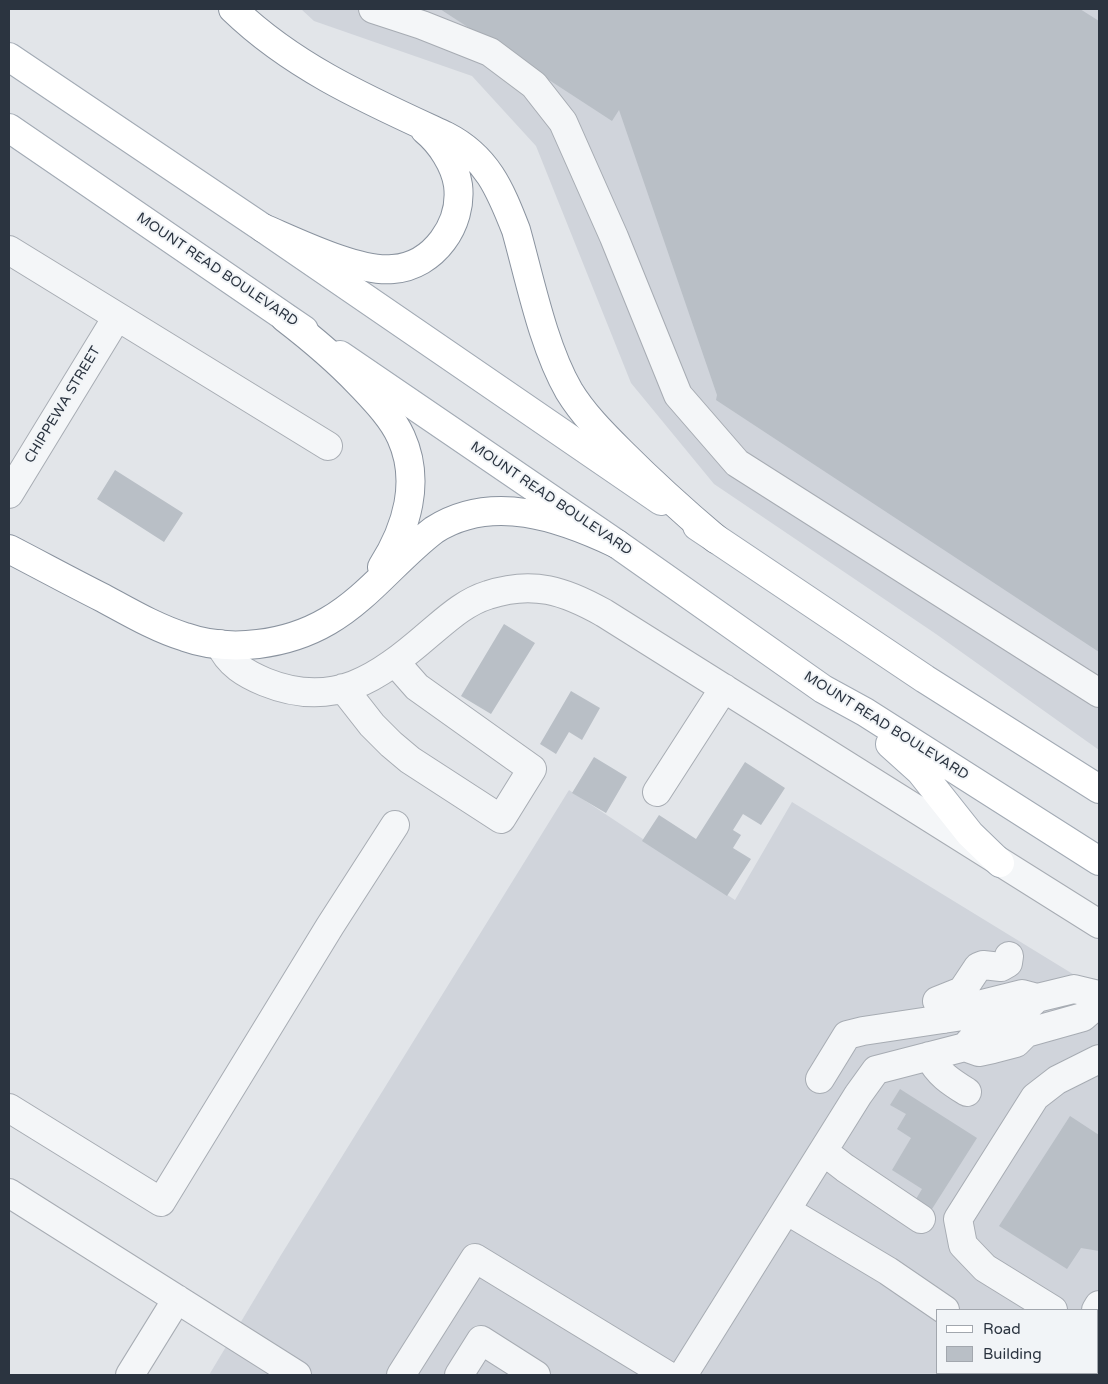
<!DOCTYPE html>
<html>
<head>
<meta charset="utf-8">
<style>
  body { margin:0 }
  #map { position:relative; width:1108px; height:1384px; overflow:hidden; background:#e2e5e9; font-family:"Varela Round",sans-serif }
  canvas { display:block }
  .frame { position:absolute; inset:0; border:10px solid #2b3440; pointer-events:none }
  .legend { position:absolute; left:936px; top:1309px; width:162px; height:65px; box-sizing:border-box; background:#f1f4f7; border:1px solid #a2a7ae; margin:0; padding:6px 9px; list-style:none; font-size:15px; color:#2b3440 }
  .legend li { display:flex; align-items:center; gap:10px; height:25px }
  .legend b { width:25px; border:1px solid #a2a7ae }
</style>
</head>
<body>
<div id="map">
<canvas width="1108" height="1384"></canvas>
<div class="frame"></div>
<ul class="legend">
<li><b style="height:6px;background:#fff"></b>Road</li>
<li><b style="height:14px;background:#b9bfc6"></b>Building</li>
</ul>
</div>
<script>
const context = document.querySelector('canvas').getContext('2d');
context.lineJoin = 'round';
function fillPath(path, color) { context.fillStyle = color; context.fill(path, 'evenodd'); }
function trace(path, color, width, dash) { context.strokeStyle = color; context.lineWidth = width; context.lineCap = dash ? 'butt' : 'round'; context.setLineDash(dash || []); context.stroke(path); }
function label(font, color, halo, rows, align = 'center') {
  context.font = font + ' "Varela Round",sans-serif'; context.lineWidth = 4; context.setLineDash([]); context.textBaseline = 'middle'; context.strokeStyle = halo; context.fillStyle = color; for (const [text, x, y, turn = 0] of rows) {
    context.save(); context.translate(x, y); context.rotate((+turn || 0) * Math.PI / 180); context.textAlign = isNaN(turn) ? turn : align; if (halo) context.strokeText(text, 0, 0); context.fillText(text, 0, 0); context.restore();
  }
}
fillPath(new Path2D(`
  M 301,9 L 1099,9 L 1099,750 L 936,634 L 714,484 L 631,383 L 536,146 L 472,76 L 314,21 Z
  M 569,790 L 735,900 L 792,802 L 1099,990 L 1099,1375 L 209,1375 L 281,1255 ZM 937,1310 L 1097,1310 L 1097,1373 L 937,1373 Z`), '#d0d4db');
fillPath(new Path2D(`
  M 440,9 L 1080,9 L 1099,21 L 1099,652 L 716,400 L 717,395 L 619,110 L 612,121 Z
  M 115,470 L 183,513 L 164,542 L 97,499 Z
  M 504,624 L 535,643 L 491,714 L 461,696 Z
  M 571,691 L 600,708 L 582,740 L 569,732 L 556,754 L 540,744 Z
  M 594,757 L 627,777 L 606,813 L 572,793 Z
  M 745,762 L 785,788 L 761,825 L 743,814 L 733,830 L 741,835 L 733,848 L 751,859 L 727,896 L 642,841 L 659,815 L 696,839 Z
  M 900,1089 L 977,1138 L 932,1209 L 916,1199 L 922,1189 L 892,1170 L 911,1138 L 897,1129 L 906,1114 L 890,1105 Z
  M 1070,1116 L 1099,1135 L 1099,1251 L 1081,1248 L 1067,1269 L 999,1226 Z`), '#b9bfc6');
const minor = new Path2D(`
  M 373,9 L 422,25 L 490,52 L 534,85 L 563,122 L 614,237 L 678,395 L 737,463 L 1099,693
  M 9,250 L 328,446
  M 9,494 L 117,317
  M 220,644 C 228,664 246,674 265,682 C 334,710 378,678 429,634 C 447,619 465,602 488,595 C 533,580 565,591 604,613 L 1099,924
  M 343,688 L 372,725 L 391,744 L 410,760 L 501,819 L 532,769 L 417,687 L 395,662
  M 657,792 L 724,688
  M 1037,998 L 1022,994 L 974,1006 L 963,1016 L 976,1020 L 1024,1010 L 1037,998 L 1074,989 L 1099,995
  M 944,1019 L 937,1001 L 962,991 L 978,967 L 983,965 L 1001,967 L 1008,963 L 1009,956
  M 1026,1033 L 1083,1017 L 1099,1003
  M 929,1056 C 938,1074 951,1082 967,1092
  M 820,1079 L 847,1035 L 863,1031 L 963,1016
  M 9,1108 L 161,1202 L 330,926 L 395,825
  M 823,1151 L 845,1168 L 921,1219
  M 9,1193 L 297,1375
  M 786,1210 L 888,1271 L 945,1310
  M 1053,1310 L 985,1268 L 963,1245 L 958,1219 L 1035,1097 L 1057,1080 L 1099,1059
  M 1096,1310 L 1099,1305
  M 1097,1337 L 1099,1338
  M 1048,1373 L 1053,1375
  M 130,1375 L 177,1299
  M 401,1375 L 475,1258 L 667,1375
  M 459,1375 L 481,1340 L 536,1375
  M 683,1375 L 858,1095 L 876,1070 L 965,1047 L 976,1035 L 1013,1027 L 1026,1033 L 1016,1043 L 993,1049 L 979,1052 L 965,1047`);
const major = new Path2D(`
  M 9,57 L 263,228 L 661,501
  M 9,128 L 304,330
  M 340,355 L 617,544 L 823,689 L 865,712 L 1099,861
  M 697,526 L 925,679 L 1099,789
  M 890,744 L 920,771 L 970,834 L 1000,863`);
const highway = new Path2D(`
  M 233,9 C 294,68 370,101 446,136 C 487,157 500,189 516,230 C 530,280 543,346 569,391 C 583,414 602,433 621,452 C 651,482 683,511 716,539
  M 263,228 C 296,242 359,273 393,269 C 434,266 463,224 458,185 C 455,165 441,143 425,130
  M 285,318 C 311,338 336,359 359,383 C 374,399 392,417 401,437 C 421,481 407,528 382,567
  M 9,549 C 40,565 71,582 103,598 C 129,612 156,628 185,637 C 230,653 287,645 328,621 C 368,598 397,558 434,530 C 492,493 560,517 617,544`);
trace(minor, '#a7acb3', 30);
trace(major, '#a2aab4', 30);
trace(highway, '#8a939f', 30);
trace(minor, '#f4f6f8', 28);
trace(major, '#fff', 28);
trace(highway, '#fff', 28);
label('14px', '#2b3440', '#f1f4f7', [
  ["MOUNT READ BOULEVARD",217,270,34],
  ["CHIPPEWA STREET",63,405,-59],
  ["MOUNT READ BOULEVARD",551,499,34],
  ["MOUNT READ BOULEVARD",886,726,32]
]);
</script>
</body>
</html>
